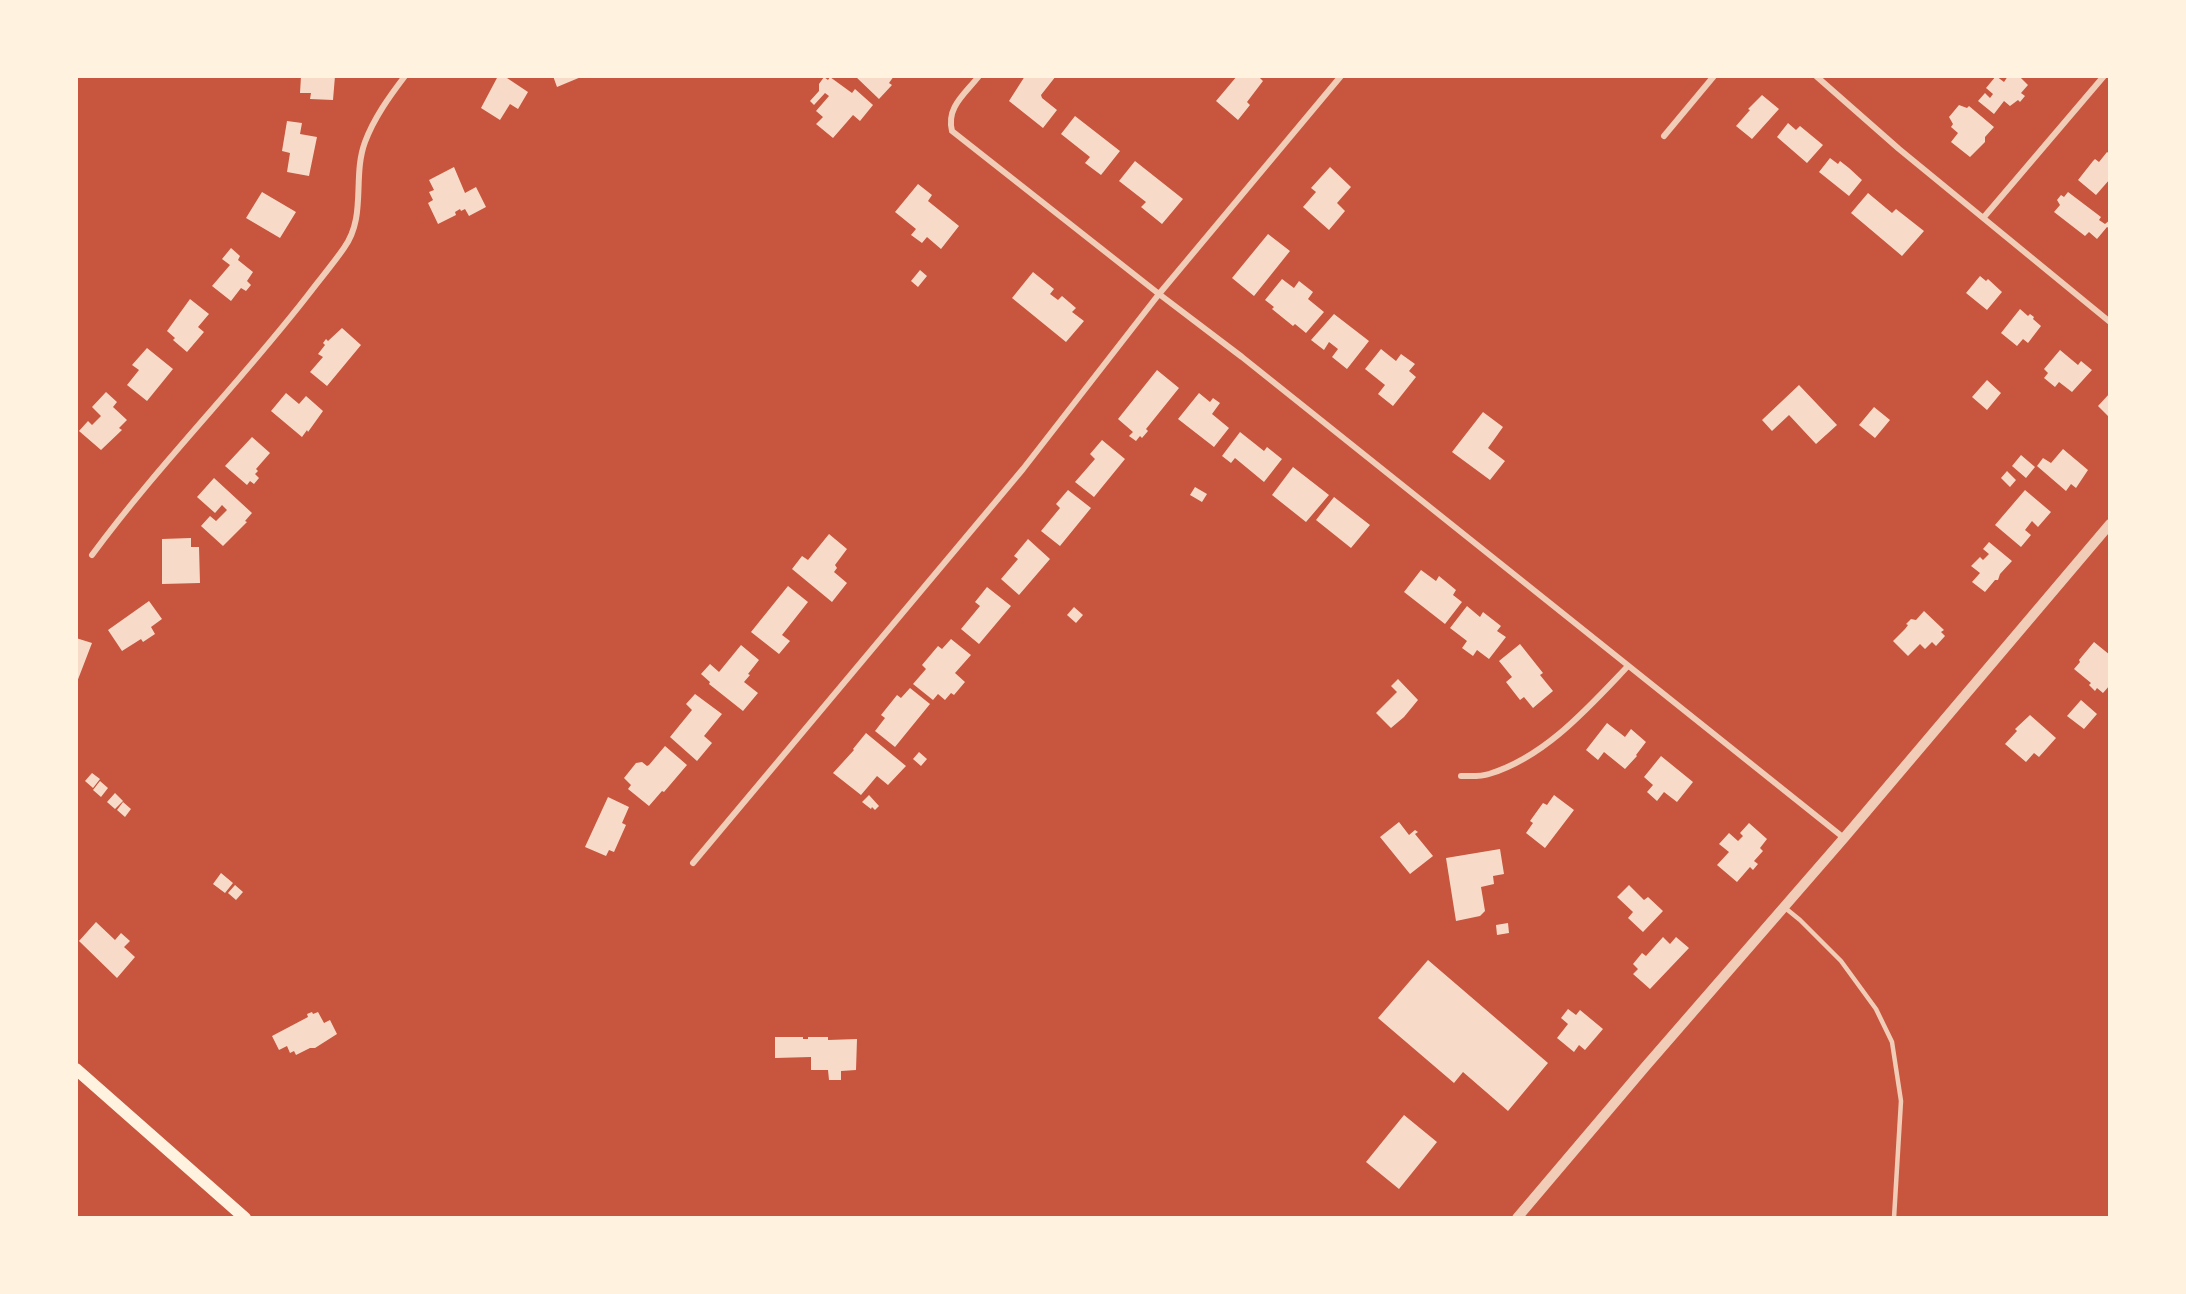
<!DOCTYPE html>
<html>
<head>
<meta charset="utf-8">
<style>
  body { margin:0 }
  #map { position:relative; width:2186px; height:1294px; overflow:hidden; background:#c8553d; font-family:Manrope,sans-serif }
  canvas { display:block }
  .frame { position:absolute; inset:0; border:78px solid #fff3e0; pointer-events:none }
</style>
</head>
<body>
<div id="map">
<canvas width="2186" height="1294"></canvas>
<div class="frame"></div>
</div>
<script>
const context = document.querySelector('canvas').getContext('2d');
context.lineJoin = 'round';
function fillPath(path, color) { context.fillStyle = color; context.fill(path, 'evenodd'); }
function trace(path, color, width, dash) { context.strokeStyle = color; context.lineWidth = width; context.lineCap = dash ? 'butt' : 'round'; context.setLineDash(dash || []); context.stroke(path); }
fillPath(new Path2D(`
  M 301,76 L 335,76 L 333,100 L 310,99 L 311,93 L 300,93 Z
  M 498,76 L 504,76 L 528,92 L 518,109 L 510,104 L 500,120 L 481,108 Z
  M 553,76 L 581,76 L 581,77 L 557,87 Z
  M 855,76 L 894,76 L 889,83 L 892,85 L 879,99 Z
  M 1025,76 L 1056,76 L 1041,95 L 1042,98 L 1057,110 L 1043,128 L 1009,101 Z
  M 1237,76 L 1258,76 L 1263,81 L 1247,102 L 1250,105 L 1238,120 L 1216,101 Z
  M 1996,76 L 2004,82 L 2008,76 L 2019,76 L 2028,85 L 2021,93 L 2025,96 L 2020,102 L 2018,100 L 2010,106 L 2004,101 L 1994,114 L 1978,101 L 1985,93 L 1990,98 L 1993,94 L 1986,88 Z
  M 824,77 L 828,80 L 830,77 L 852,93 L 855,89 L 873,105 L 860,121 L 853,115 L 833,138 L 816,124 L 823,117 L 816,111 L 829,96 L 825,93 L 814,105 L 810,101 L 819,91 L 819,84 Z
  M 1762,95 L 1779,109 L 1752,139 L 1736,126 L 1750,110 L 1748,109 Z
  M 1959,105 L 1967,108 L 1969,106 L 1994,127 L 1985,137 L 1985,142 L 1970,157 L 1951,142 L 1958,133 L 1951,127 L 1953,124 L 1949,117 Z
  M 1075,116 L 1120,151 L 1101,175 L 1085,163 L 1090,157 L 1061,134 Z
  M 287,121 L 302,123 L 300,134 L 317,137 L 309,176 L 287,172 L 290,153 L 282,151 Z
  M 1788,123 L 1796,130 L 1800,126 L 1823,145 L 1807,163 L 1777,137 Z
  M 2107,152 L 2110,154 L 2110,179 L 2096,195 L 2078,180 L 2093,161 L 2095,159 L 2099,162 Z
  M 1830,158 L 1838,164 L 1840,161 L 1849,168 L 1862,180 L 1849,196 L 1819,172 Z
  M 1135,161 L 1183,199 L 1162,224 L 1141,207 L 1146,202 L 1119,181 Z
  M 454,167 L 465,193 L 476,187 L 486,207 L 469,216 L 465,209 L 461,211 L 460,209 L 455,212 L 456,215 L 438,224 L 428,203 L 433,200 L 429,192 L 434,190 L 429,180 Z
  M 1330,167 L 1351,187 L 1337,203 L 1345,211 L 1329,230 L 1303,207 L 1316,192 L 1311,188 Z
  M 918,184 L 932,195 L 928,201 L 959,226 L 941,249 L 927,237 L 922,243 L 911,235 L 916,229 L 895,212 Z
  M 262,192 L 296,212 L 280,238 L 246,218 Z
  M 2068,192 L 2101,217 L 2099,220 L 2105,224 L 2110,220 L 2110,229 L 2107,227 L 2097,239 L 2089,232 L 2085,236 L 2054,212 L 2060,205 L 2057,200 L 2061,195 L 2064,197 Z
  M 1868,193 L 1892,213 L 1896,209 L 1924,231 L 1902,256 L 1851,213 Z
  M 1268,234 L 1290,251 L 1254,296 L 1232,278 Z
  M 231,248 L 240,256 L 238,260 L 253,272 L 247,281 L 251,285 L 246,291 L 241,288 L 231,301 L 212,286 L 230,265 L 222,259 Z
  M 920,270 L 927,276 L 918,287 L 911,281 Z
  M 1033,272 L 1054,289 L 1050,294 L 1058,300 L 1062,296 L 1076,308 L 1072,312 L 1084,321 L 1066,342 L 1012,298 Z
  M 1980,276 L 1986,281 L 1988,279 L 2002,292 L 1987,310 L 1966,293 Z
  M 1282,279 L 1294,288 L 1299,281 L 1313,292 L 1308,299 L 1324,312 L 1306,333 L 1295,324 L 1293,326 L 1272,309 L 1274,307 L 1265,300 Z
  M 190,299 L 209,314 L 198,327 L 204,332 L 187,352 L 173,340 L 175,338 L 167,331 Z
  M 2020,309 L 2028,316 L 2030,314 L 2034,317 L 2033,319 L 2041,326 L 2028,343 L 2023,339 L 2017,346 L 2001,333 Z
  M 1334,314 L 1369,341 L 1347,369 L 1332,357 L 1338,349 L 1329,342 L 1324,350 L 1311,340 Z
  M 342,328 L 361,345 L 327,386 L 310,372 L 323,357 L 318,354 L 325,345 L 323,343 L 326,339 L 328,341 Z
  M 147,348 L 173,369 L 147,401 L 127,385 L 139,370 L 132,365 Z
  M 1381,349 L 1396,361 L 1401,354 L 1415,364 L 1409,371 L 1416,377 L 1393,406 L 1378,394 L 1385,385 L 1365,369 Z
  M 2060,350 L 2078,365 L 2081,361 L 2092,370 L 2072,392 L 2059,382 L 2055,387 L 2044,378 L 2048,373 L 2044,369 Z
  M 1157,370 L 1179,388 L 1146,429 L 1148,431 L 1142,438 L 1140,436 L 1136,441 L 1129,436 L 1133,432 L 1118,419 Z
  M 1987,380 L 2001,393 L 1987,410 L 1972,397 Z
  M 1799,385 L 1837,425 L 1816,444 L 1789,415 L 1772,431 L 1762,420 Z
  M 106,392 L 117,402 L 113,407 L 127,420 L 119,428 L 122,430 L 101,450 L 79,431 L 88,421 L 92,425 L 101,416 L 92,407 Z
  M 286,393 L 299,404 L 306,396 L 323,411 L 308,432 L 307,430 L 302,437 L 271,411 Z
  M 1199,393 L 1210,402 L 1213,398 L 1220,403 L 1212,414 L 1229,428 L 1214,447 L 1178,419 Z
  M 2110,393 L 2110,418 L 2098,406 Z
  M 1874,407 L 1890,420 L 1875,438 L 1859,425 Z
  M 1483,412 L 1503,427 L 1488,448 L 1505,461 L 1490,480 L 1452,452 Z
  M 1240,432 L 1264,451 L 1267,447 L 1282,459 L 1264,482 L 1235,458 L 1231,463 L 1222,456 Z
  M 252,437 L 270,453 L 256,469 L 258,471 L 255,474 L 259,478 L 254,484 L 250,481 L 247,485 L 225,466 Z
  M 1102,440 L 1125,459 L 1094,497 L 1075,482 L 1095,459 L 1090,454 Z
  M 2063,449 L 2088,470 L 2076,488 L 2071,484 L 2066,491 L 2037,466 L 2043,458 L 2051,463 Z
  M 2021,455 L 2035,467 L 2026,478 L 2012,466 Z
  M 1293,467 L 1329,495 L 1306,522 L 1272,495 Z
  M 2007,471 L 2016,480 L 2010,487 L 2001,478 Z
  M 214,478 L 252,513 L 245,521 L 247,522 L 223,546 L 201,526 L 210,516 L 216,521 L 227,510 L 222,505 L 215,513 L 197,497 Z
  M 1195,487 L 1207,494 L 1202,502 L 1190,495 Z
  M 1068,490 L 1091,508 L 1060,546 L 1041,531 L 1060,508 L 1056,504 Z
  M 2025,490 L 2051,512 L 2038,527 L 2032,521 L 2025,530 L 2031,535 L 2021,547 L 1995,525 Z
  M 1334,497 L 1370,525 L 1351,548 L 1316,520 Z
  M 829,534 L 847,549 L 835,565 L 837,568 L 834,572 L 847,583 L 832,602 L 792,569 L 802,556 L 808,560 Z
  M 191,538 L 191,547 L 199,547 L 200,583 L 162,584 L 162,539 Z
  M 1028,539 L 1050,559 L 1019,595 L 1001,579 L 1018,559 L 1014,556 Z
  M 1989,542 L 2012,561 L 2000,574 L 1998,580 L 1995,580 L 1985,592 L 1972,582 L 1980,573 L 1971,566 L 1980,557 L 1983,560 L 1989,554 L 1983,549 Z
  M 1421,570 L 1436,581 L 1439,576 L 1456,590 L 1453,595 L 1462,602 L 1445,624 L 1404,592 Z
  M 788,586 L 808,602 L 782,635 L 790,641 L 779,654 L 751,632 Z
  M 987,587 L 1011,606 L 979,644 L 961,629 L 980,606 L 975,602 Z
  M 149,601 L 162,619 L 151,627 L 155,634 L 143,642 L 141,639 L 122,651 L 108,630 Z
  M 1467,606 L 1480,617 L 1483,612 L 1501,626 L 1497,631 L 1506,637 L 1489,659 L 1477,650 L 1473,656 L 1462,648 L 1467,641 L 1450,628 Z
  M 1074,607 L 1083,615 L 1076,623 L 1067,615 Z
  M 1924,611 L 1944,630 L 1941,632 L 1945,636 L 1936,646 L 1932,642 L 1925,649 L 1920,644 L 1908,656 L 1893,641 L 1905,629 L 1908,625 L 1906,624 L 1911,619 L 1916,620 Z
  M 76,638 L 92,643 L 77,682 L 76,682 Z
  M 951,639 L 971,655 L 955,673 L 965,682 L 954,695 L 951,693 L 945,700 L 938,694 L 933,700 L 913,684 L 926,669 L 922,665 L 938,646 L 942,649 Z
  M 2094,642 L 2110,655 L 2110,685 L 2103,693 L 2097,688 L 2095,691 L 2089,685 L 2091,683 L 2074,669 L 2080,662 L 2079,660 Z
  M 1520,644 L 1543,673 L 1540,675 L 1553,691 L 1533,708 L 1524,697 L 1520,700 L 1506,682 L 1512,677 L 1499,661 Z
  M 741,645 L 759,660 L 748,674 L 750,675 L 744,682 L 758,693 L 743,711 L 709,684 L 710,682 L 701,674 L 710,664 L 719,672 Z
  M 1398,679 L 1418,700 L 1404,717 L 1391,728 L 1376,713 L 1397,692 L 1391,686 Z
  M 910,688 L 930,704 L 895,747 L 875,731 L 885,718 L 881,715 L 897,695 L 901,698 Z
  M 695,694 L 722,714 L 704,736 L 712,743 L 697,761 L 670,737 L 692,710 L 686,704 Z
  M 2081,700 L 2097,714 L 2084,729 L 2067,716 Z
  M 2030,715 L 2056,738 L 2039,757 L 2034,753 L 2026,762 L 2005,744 L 2017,731 L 2015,729 Z
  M 1607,723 L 1625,737 L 1631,729 L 1646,742 L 1636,755 L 1637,756 L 1625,769 L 1604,752 L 1598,760 L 1586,750 Z
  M 866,733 L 906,766 L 888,785 L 877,776 L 861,795 L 833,773 L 854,750 L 853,749 Z
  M 665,746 L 687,765 L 664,792 L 662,791 L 649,806 L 628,789 L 631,785 L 624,778 L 636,763 L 642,762 L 647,766 L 649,765 Z
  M 919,752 L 927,759 L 921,766 L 913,759 Z
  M 1661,756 L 1693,782 L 1677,802 L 1664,792 L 1657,801 L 1647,792 L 1653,785 L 1644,777 Z
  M 92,773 L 100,779 L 93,788 L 85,781 Z
  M 100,781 L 108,788 L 101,797 L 93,790 Z
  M 115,793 L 123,801 L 115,809 L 107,802 Z
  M 869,795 L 879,806 L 875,810 L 872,807 L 871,809 L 862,802 Z
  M 1554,795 L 1574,810 L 1545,848 L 1526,833 L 1533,823 L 1530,821 L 1543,803 L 1547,805 Z
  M 608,797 L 629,807 L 622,823 L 626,825 L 614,852 L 609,850 L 606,856 L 585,847 Z
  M 123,802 L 131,809 L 125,817 L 117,810 Z
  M 1399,822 L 1409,835 L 1415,830 L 1418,832 L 1415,834 L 1433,856 L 1410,874 L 1380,837 Z
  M 1749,823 L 1767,839 L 1760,848 L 1763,851 L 1754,861 L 1758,864 L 1753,870 L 1750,867 L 1737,882 L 1717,865 L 1729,852 L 1719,844 L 1729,833 L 1738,841 L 1743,836 L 1740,833 Z
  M 1500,849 L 1504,874 L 1493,876 L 1494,884 L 1481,887 L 1485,911 L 1480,916 L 1456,921 L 1446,858 Z
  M 221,873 L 233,883 L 225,893 L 213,884 Z
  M 235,885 L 243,892 L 236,900 L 228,893 Z
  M 1629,885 L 1644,900 L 1648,897 L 1663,911 L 1643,932 L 1628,918 L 1633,912 L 1617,897 Z
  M 96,922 L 115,940 L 121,933 L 130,941 L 124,947 L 135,957 L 117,978 L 79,941 Z
  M 1508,923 L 1509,933 L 1497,935 L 1496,925 Z
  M 1663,937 L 1670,944 L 1676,937 L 1689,948 L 1650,989 L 1633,974 L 1638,969 L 1633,964 L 1642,953 L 1646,956 Z
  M 1428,960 L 1548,1063 L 1508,1111 L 1463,1072 L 1454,1083 L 1378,1018 Z
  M 1568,1009 L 1576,1015 L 1580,1010 L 1603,1029 L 1585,1050 L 1579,1045 L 1574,1052 L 1557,1038 L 1568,1024 L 1561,1018 Z
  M 312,1012 L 313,1014 L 318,1012 L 324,1023 L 330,1020 L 337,1034 L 315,1048 L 310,1048 L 296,1055 L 294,1051 L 290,1053 L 287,1046 L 279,1050 L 272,1036 L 308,1017 L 307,1014 Z
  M 775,1037 L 803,1037 L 803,1039 L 808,1039 L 808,1037 L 828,1037 L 828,1040 L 857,1039 L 856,1070 L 841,1071 L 841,1080 L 829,1080 L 828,1070 L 811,1070 L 811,1057 L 775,1058 Z
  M 1404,1115 L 1437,1142 L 1399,1189 L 1366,1162 Z`), '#f7dbc8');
trace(new Path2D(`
  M 1784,907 L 1800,920 L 1841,961 L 1876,1009 L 1892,1042 L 1901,1101 L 1894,1218`), '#f1ccb7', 4.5);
trace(new Path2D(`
  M 979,76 C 965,94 946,107 952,131 L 1159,294 L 1242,357 L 1844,838
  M 1816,76 L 1899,149 L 2110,322
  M 1664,136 L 1714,76
  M 1984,217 L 2104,76
  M 92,555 C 159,464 239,384 308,295 C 320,279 333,264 344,248 C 367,216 352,177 365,142 C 374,118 389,97 405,76
  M 1461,776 C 1470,776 1480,777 1489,774 C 1545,757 1588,708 1628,666
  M 693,863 L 1023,469 L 1159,294 L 1341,76`), '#f1ccb7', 6);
trace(new Path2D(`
  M 1517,1218 L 1645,1067 L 1844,838 L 2110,524`), '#f1ccb7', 10);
trace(new Path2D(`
  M 76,1069 L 245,1218`), '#fff3e0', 12);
</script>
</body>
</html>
